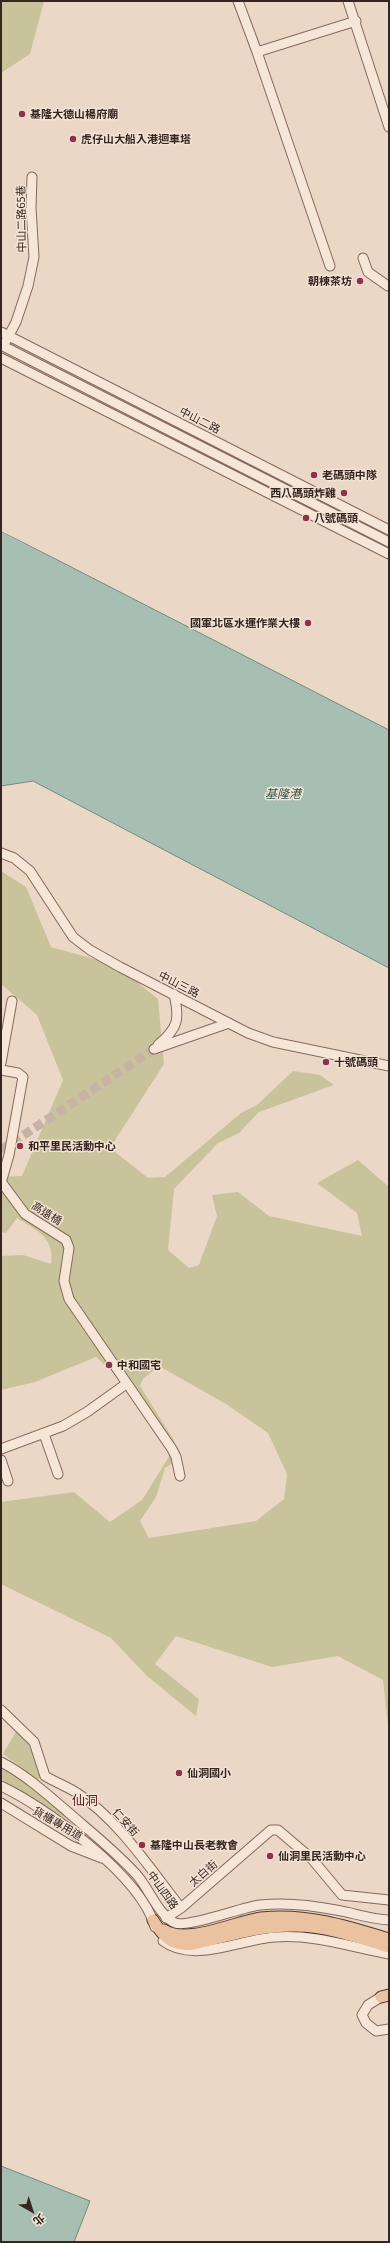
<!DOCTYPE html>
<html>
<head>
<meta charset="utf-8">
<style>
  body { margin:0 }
  #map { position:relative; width:390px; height:2243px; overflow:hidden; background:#ebd7c6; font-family:Georgia,"Noto Sans TC",serif }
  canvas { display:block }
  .frame { position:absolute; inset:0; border:2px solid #362520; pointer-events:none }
  .north { position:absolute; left:12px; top:2191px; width:40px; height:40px; -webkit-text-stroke:3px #f3e3d5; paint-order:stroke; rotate:141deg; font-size:11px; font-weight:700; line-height:16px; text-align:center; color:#362520 }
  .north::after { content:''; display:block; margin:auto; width:14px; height:18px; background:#362520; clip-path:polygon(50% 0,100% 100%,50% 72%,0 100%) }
</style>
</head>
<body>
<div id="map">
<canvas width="390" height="2243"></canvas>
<div class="frame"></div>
<div class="north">北</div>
</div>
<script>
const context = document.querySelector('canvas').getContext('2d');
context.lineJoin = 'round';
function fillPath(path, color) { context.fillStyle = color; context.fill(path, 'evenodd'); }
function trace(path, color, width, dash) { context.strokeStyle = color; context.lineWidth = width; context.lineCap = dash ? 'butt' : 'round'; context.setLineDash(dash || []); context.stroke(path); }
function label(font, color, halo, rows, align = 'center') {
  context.font = font + ' Georgia,"Noto Sans TC",serif'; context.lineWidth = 3; context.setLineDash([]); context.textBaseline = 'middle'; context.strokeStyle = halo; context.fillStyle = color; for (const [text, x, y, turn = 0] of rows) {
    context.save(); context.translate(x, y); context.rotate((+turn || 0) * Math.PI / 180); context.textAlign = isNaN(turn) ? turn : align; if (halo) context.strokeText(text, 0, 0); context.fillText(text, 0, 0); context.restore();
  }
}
fillPath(new Path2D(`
  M 1,1 L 44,1 L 30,54 L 1,73 Z
  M 1,871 L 26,887 L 51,947 L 116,965 L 158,999 L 164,1064 L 110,1148 L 148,1178 L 165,1177 L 241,1113 L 257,1105 L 293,1071 L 320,1075 L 334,1085 L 259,1112 L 239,1133 L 218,1143 L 174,1189 L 168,1250 L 189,1268 L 199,1265 L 217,1216 L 212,1195 L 238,1192 L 269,1216 L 362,1236 L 357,1213 L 317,1183 L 358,1160 L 389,1187 L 389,1734 L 383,1680 L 338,1656 L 272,1667 L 176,1636 L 155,1664 L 199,1699 L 196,1716 L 147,1676 L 111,1638 L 1,1584 L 1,1502 L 74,1492 L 110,1522 L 142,1500 L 170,1455 L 120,1379 L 96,1357 L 35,1382 L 1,1390 L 1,1256 L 23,1255 L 51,1264 C 55,1237 36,1230 17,1218 L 6,1233 L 1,1232 L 1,1177 L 22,1176 L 63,1080 L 37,1015 L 1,984 ZM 159,1366 L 226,1404 L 268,1433 L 287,1474 L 284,1499 L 256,1521 L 149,1538 L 140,1521 L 156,1497 L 165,1468 L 181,1458 L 173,1439 L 140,1386 L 143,1379 Z
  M 18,1728 L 32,1743 L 43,1775 L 38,1780 L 3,1754 Z
  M 1,1767 L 40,1791 L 75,1824 L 1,1779 Z`), '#c8c39a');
const water = new Path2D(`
  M 1,531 L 389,730 L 389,968 L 33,781 L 1,786 Z
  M 1,2166 L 90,2201 L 74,2242 L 1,2242 Z`);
fillPath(water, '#a7bfb2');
trace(water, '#6e8c7e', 1);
fillPath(new Path2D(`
  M 1,529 L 2,529 L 150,605 L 1,531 Z`), '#ebd7c6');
trace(new Path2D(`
  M 1,1150 L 154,1049`), '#c7b3a5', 9, [9, 4.5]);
const minor = new Path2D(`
  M 238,1 L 257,52
  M 348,1 L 389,127
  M 363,258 L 368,272 L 388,286
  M 330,266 L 257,52 L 356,21
  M 1,332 L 389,530
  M 6,341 L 16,322 L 28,286 L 34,257 L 31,208 L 32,177
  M 1,345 L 389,542
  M 1,358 L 389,554
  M 1,853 L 14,858 L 30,871 L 73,937 L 90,950 L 120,967 L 248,1033 L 273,1042 L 389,1066
  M 158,1045 C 178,1028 180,1020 174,994
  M 154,1049 L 229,1023
  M 1,1063 L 12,1001
  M 1,1070 L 18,1073 L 23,1077 L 9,1155 L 1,1183
  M 2,1183 L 25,1214 L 66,1240 L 69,1248 L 64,1281 L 69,1299 L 172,1449 L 176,1457 L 180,1476
  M 44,1434 L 58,1474
  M 1,1449 L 63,1426 L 87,1412 L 126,1384
  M 1,1460 L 8,1481
  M 1,1710 L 34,1742 L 45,1776 C 55,1782 68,1787 77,1793 C 118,1819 151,1870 181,1908
  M 1,1762 C 26,1775 47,1794 69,1813 C 92,1833 115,1851 136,1874 C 149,1888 158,1915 175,1923 C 188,1928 242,1907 260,1905 C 286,1902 311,1905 336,1910 C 354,1913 370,1919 389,1920
  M 1,1786 C 47,1808 141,1876 155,1927
  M 1,1803 L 71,1846 L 102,1858
  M 166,1918 L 181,1908 L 271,1830 L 278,1830 L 312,1859 L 342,1895 L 389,1900
  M 163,1941 C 193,1964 241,1939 275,1937 C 314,1934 351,1947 389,1954
  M 381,1997 L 368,2005 L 362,2015 L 366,2023 L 376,2031 L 389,2029`);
const major = new Path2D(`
  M 153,1920 C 163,1937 173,1947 194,1944 C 228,1936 261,1925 296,1926 C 328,1926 359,1938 389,1947
  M 164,1930 C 187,1945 234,1922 261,1918 C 306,1913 347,1926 389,1939
  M 381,1997 L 389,1995`);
trace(minor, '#85695d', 11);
trace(major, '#533831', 13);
trace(minor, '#f6e6d8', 9);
trace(major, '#ebc2a0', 11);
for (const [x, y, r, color] of [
  [22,114,4,"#8f3148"],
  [73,139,4,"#8f3148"],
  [360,281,4,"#8f3148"],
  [314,475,4,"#8f3148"],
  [344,493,4,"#8f3148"],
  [306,518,4,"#8f3148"],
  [308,623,4,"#8f3148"],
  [326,1062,4,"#8f3148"],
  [20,1146,4,"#8f3148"],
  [109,1365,4,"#8f3148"],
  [179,1773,4,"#8f3148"],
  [142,1845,4,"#8f3148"],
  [270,1856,4,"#8f3148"]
]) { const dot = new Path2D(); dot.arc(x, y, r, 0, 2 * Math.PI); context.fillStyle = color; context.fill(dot); trace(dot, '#f3e3d5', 1.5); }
label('bold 11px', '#362520', '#f3e3d5', [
  ["基隆大德山楊府廟",30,114],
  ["虎仔山大船入港迴車塔",81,139],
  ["朝棟茶坊",352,281,"right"],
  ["老碼頭中隊",322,475],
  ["西八碼頭炸雞",336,493,"right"],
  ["八號碼頭",314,518],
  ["國軍北區水運作業大樓",300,623,"right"],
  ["十號碼頭",334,1062],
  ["和平里民活動中心",28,1146],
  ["中和國宅",117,1365],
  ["仙洞國小",187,1773],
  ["基隆中山長老教會",150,1845],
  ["仙洞里民活動中心",278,1856]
], 'left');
label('11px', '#362520', '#f3e3d5', [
  ["中山二路65巷",21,219,-91],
  ["中山二路",200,420,27],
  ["中山三路",179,984,27],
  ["高遠橋",47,1213,32],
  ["仁安街",126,1822,48],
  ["貨櫃專用道",58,1823,30],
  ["太白街",203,1873,-41],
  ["中山四路",163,1890,54]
]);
label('italic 12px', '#305449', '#f3e3d5', [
  ["基隆港",283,793]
]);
label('13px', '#5f2224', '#f3e3d5', [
  ["仙洞",85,1800]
]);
</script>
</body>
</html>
